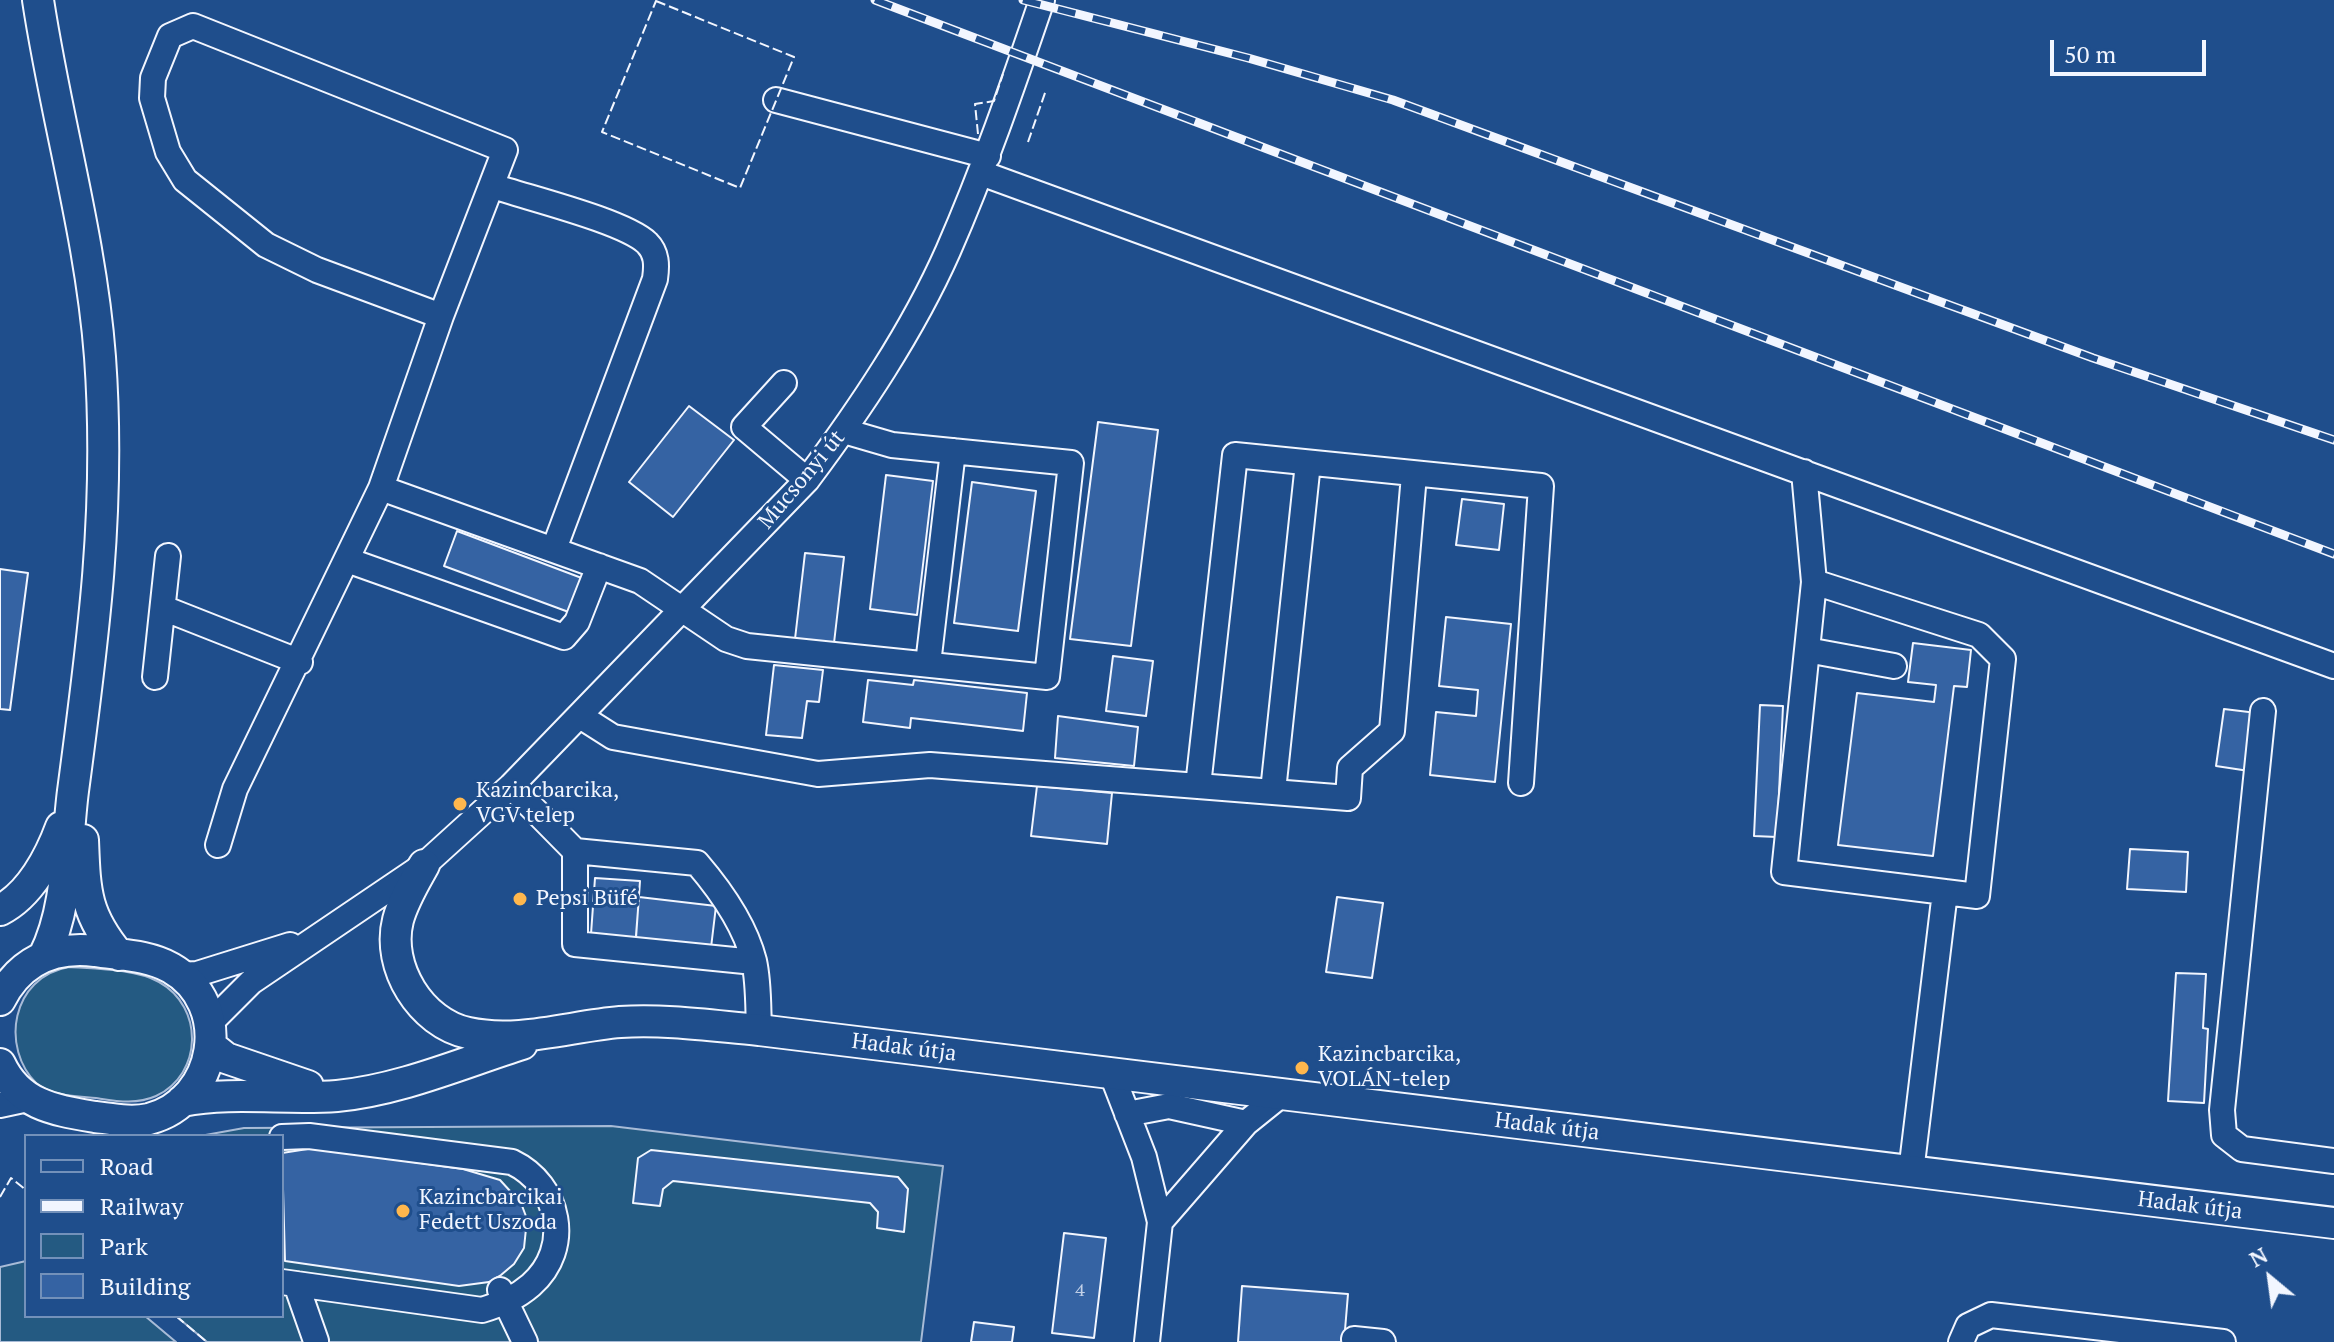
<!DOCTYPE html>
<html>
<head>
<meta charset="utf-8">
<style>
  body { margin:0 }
  #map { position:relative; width:2334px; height:1342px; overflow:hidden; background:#1f4e8c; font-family:"PT Serif",serif }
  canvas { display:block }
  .legend { position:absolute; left:24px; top:1134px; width:260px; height:184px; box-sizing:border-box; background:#1f4e8c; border:2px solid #7391ba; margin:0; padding:10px 14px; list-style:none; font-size:24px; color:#f2f6ff }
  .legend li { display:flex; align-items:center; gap:16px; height:40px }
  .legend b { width:40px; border:2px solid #7391ba }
  .north { position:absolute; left:2230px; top:1238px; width:80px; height:80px; -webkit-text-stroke:6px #1f4e8c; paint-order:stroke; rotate:331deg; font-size:22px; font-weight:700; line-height:32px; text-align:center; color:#f2f6ff }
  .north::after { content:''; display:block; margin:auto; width:28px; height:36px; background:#f2f6ff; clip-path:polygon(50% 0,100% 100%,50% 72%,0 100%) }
  .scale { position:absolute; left:2050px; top:40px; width:156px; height:36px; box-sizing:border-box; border:4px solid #f2f6ff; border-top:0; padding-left:10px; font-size:24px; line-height:28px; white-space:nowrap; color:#f2f6ff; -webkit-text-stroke:6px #1f4e8c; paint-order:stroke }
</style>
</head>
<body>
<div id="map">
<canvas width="2334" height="1342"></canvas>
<ul class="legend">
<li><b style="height:10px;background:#1f4e8c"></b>Road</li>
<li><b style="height:10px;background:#f2f6ff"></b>Railway</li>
<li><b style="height:22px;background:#245a82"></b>Park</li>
<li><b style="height:22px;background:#3563a3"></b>Building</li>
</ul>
<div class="north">N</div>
<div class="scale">50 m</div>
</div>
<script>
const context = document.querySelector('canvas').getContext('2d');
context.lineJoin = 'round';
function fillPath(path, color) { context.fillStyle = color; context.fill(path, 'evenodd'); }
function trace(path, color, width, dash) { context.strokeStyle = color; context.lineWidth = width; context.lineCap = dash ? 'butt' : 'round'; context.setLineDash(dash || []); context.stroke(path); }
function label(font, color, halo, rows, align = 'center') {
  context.font = font + ' "PT Serif",serif'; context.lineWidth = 6; context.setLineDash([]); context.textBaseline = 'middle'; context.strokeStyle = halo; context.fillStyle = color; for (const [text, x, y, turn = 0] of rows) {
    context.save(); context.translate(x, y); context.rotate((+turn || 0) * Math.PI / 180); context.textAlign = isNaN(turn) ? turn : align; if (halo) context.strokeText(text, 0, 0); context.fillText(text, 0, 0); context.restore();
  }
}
const green = new Path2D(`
  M 69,967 C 97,969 135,969 159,982 C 204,1007 203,1074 156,1096 C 136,1105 116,1101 96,1098 C 76,1096 54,1096 37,1084 C 0,1048 11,977 69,967 Z
  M 611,1126 L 943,1166 L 921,1342 L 207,1342 L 176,1316 L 282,1316 L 282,1136 L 200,1136 L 244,1128 Z
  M 26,1261 L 26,1316 L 145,1316 L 176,1342 L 0,1342 L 0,1267 Z`);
fillPath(green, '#245a82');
trace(green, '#a8bbd7', 2);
const building = new Path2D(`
  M 689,406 L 734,440 L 673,517 L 629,482 Z
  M 1098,422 L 1158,430 L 1131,646 L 1070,639 Z
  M 886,475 L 933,481 L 917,615 L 870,609 Z
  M 972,482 L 1036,491 L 1018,631 L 954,623 Z
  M 1462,499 L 1504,504 L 1499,550 L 1456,545 Z
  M 457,531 L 587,580 L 574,614 L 444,566 Z
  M 805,553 L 844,557 L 834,643 L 795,639 Z
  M 0,569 L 28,573 L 10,710 L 0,709 Z
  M 1446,617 L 1511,624 L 1495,782 L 1430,775 L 1436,712 L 1476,716 L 1478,690 L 1439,686 Z
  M 1913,643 L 1971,650 L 1967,687 L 1954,686 L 1933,856 L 1838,845 L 1857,693 L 1934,702 L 1936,685 L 1908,682 Z
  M 1113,656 L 1153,661 L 1146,716 L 1106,711 Z
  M 774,665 L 823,670 L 819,702 L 807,701 L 802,738 L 766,735 Z
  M 868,680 L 913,685 L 914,680 L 1027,693 L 1023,731 L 911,718 L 910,728 L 863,722 Z
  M 1760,705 L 1783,706 L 1777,837 L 1754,836 Z
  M 2224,709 L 2257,713 L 2249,771 L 2216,766 Z
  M 1058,716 L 1138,727 L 1134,766 L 1055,758 Z
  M 1037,786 L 1112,793 L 1107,844 L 1031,836 Z
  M 2130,849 L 2188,852 L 2186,892 L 2127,889 Z
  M 595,878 L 640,881 L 636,938 L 591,934 Z
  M 639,897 L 716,906 L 710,956 L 635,948 Z
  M 1337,897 L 1383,903 L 1372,978 L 1326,972 Z
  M 2176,973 L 2206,974 L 2203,1028 L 2208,1029 L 2204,1103 L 2168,1101 Z
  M 314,1148 L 463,1169 L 500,1180 L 521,1203 L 527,1219 L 524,1248 L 514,1264 L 501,1275 L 489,1282 L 459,1286 L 285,1261 L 282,1153 Z
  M 651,1150 L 898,1177 L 908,1189 L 904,1232 L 877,1228 L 878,1212 L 870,1203 L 673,1181 L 663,1189 L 660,1206 L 633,1203 L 638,1158 Z
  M 1064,1233 L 1106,1238 L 1094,1338 L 1052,1333 Z
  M 1242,1286 L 1348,1294 L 1344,1342 L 1238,1342 Z
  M 974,1322 L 1014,1327 L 1012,1342 L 971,1342 Z`);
fillPath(building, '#3563a3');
trace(building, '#f2f6ff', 2);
const minor = new Path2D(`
  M 776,100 L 988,156
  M 981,173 L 2334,666
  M 493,186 C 528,198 624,221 647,243 C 657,253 657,265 655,279 L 554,549
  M 784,383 L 744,427 L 807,480
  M 1804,472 L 1814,582 L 1979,635 L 2003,659 L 1977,896 L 1784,872 L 1814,582
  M 381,488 L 640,581 L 726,639 L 747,646 L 1047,677 L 1071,463 L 892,445 L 844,431
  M 347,560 L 564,637 L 577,622 L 599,566
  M 163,608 L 300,662
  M 1807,650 L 1894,666
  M 928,664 L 953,451
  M 155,677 L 168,556
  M 2263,711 L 2222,1110 L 2224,1135 L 2242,1149 L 2334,1161
  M 580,716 L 613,737 L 818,774 L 930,765 L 1198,786 L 1235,455 L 1541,486 L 1521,783
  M 511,786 L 575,851 L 697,863 C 721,891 745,925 754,961 C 759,983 758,1008 759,1030
  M 1198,786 L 1348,798 L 1350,768 L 1392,731 L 1414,475
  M 1273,791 L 1308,463
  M 218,845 L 235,789 L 381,488 L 441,316 L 505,150 L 193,26 L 170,36 L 153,78 L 152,98 L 168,152 L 185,180 L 266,245 L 317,270 L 441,316
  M 575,851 L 575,944 L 754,962
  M 180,975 L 197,974 L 290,945
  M 210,1023 L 251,982 L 424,865 L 511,786 L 807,480 C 860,409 912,332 948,251 C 984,169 1013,85 1042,0
  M 1111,1072 L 1144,1157 L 1160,1222 L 1147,1342
  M 0,1105 L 28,1099
  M 1127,1114 L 1169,1106 L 1246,1123
  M 282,1137 L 309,1136 L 512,1162 C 560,1185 573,1248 531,1285 C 516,1298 501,1304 482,1310 L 282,1282
  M 1911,1172 L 1945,892
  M 1160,1222 L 1246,1123 L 1282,1094
  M 296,1284 L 316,1341
  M 500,1290 L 525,1342
  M 1354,1339 L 1383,1342
  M 1961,1342 L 1968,1326 L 1991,1315 L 2223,1342`);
const major = new Path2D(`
  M 38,0 C 56,119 91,237 100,357 C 111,509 93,641 73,791 C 66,845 69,907 44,956
  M 83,840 C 85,891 85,914 119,955
  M 424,865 C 414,883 403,901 398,920 C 386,967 421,1023 468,1033 C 518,1044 571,1026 620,1022 C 667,1019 713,1026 759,1030 L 2334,1223
  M 0,910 C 30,895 50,857 61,827
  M 0,1000 C 19,962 53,946 95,951 C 120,955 148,955 171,968 C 234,1004 218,1101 149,1119 C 131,1123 112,1119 95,1117 C 54,1110 19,1105 0,1064
  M 211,1046 L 226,1058 L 308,1086
  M 182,1101 C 234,1091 285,1100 337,1096 C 400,1090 462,1063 522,1044`);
trace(minor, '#f2f6ff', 28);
trace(major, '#f2f6ff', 34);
trace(minor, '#1f4e8c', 24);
trace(major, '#1f4e8c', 30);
const rail = new Path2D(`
  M 875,0 L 2334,554
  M 1023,0 L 1248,58 L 1393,100 L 2093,358 L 2334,440`);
trace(rail, '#f2f6ff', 9);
trace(rail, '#1f4e8c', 6, [18]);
trace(new Path2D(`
  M 656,1 L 794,57 L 740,188 L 602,132 Z
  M 978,134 L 975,104 L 994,101 L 1003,74
  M 1028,142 L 1046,90
  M 0,1197 L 11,1178 L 26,1190
  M 176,1316 L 207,1342`), '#f2f6ff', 2, [10, 4]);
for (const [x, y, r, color] of [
  [460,804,8,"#ffb74d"],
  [520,899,8,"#ffb74d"],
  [1302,1068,8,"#ffb74d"],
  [403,1211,8,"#ffb74d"]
]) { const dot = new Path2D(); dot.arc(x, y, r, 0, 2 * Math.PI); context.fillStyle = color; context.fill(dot); trace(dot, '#1f4e8c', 3); }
label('18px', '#c3d1e8', null, [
  ["4",1080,1291]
]);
label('22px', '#f2f6ff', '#1f4e8c', [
  ["Mucsonyi út",802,480,-50],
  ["Hadak útja",904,1048,7],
  ["Hadak útja",1547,1127,7],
  ["Hadak útja",2190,1206,7]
]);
label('22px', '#f2f6ff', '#1f4e8c', [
  ["Kazincbarcika,",476,791],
  ["VGV telep",476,816],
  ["Pepsi Büfé",536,899],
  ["Kazincbarcika,",1318,1055],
  ["VOLÁN-telep",1318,1080],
  ["Kazincbarcikai",419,1198],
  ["Fedett Uszoda",419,1223]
], 'left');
</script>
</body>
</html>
